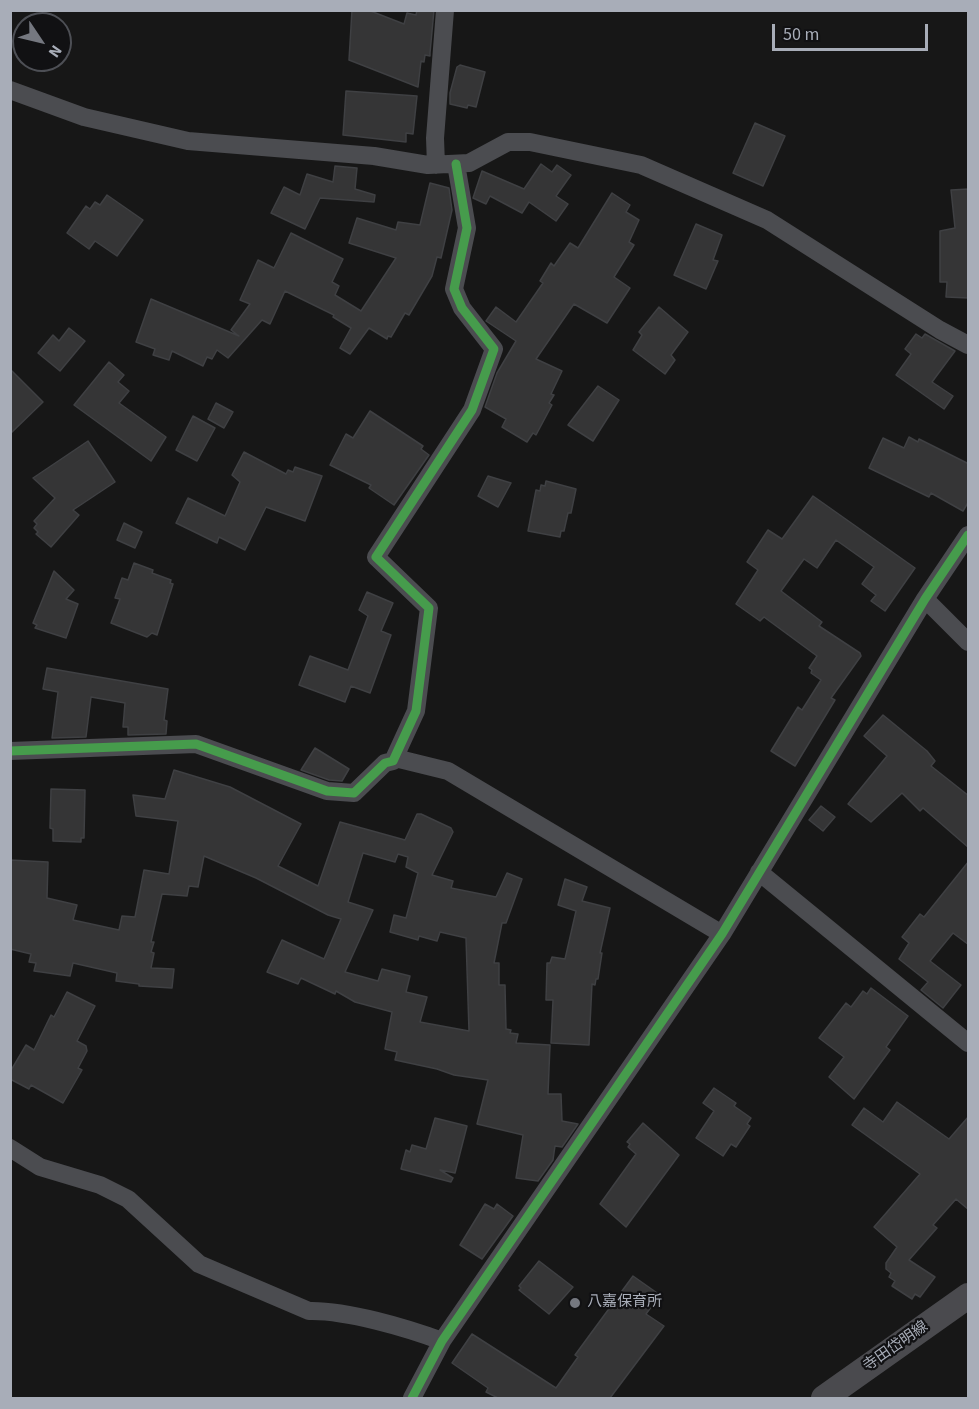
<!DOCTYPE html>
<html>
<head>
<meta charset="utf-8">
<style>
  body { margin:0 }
  #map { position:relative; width:979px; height:1409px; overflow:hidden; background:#171717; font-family:"Source Sans 3",sans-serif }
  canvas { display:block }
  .frame { position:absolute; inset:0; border:12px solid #a8adb8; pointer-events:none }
  .north { position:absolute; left:12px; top:12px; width:60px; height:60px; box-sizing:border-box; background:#111113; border:2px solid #4d4f55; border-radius:50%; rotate:125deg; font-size:16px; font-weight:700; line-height:24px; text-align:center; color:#a8adb8 }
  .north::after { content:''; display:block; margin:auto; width:21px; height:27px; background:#757880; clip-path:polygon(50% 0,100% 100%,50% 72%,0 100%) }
  .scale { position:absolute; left:772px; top:24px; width:156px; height:27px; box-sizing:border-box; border:3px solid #a8adb8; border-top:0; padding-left:8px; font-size:18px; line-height:21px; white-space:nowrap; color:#a8adb8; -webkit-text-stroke:4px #111113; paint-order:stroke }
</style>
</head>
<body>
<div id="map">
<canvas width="979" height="1409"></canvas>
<div class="frame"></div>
<div class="north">N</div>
<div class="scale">50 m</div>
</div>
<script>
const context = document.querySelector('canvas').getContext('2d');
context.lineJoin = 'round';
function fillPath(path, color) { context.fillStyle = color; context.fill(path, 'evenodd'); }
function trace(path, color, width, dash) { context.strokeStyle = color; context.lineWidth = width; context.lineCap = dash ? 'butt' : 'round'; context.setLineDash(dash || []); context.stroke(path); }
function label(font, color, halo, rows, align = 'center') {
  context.font = font + ' "Source Sans 3","Noto Sans JP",sans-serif'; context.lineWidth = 4.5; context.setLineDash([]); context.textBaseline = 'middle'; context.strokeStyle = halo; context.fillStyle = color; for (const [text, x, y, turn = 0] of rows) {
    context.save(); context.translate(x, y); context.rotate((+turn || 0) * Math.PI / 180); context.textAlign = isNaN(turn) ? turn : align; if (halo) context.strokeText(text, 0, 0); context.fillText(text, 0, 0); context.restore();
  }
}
const building = new Path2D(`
  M 352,10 L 368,10 L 404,24 L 407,13 L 416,15 L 417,10 L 434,10 L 430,53 L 430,56 L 425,55 L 424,62 L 421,61 L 418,87 L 349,60 Z
  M 460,65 L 485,72 L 476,107 L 468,105 L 467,108 L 450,104 L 450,93 L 457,67 Z
  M 346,91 L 417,96 L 413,134 L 406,133 L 406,142 L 343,135 Z
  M 755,123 L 785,136 L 763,186 L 733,173 Z
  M 541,164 L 552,172 L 557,165 L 571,175 L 556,196 L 568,204 L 556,221 L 529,202 L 522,213 L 490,196 L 486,204 L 473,198 L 482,171 L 524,189 Z
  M 335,166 L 357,168 L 355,189 L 375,195 L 374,202 L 320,198 L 305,229 L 271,213 L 284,187 L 300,195 L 307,174 L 333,182 Z
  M 430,183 L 449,188 L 452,210 L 441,258 L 437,257 L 432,276 L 409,315 L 405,313 L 391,337 L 388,336 L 387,339 L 369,328 L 350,354 L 340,348 L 351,328 L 333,317 L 334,315 L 285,291 L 270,324 L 262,320 L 228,358 L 217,350 L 212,359 L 207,357 L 203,366 L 172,351 L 169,360 L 153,355 L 155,349 L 136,342 L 151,299 L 239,336 L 231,330 L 250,304 L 240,300 L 258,260 L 274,268 L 291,233 L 343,259 L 332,282 L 339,286 L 335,295 L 361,311 L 396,258 L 349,243 L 357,218 L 396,230 L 398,222 L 420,225 Z
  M 969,189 L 969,298 L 946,297 L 947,282 L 940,282 L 940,231 L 955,228 L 951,190 Z
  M 612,193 L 630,205 L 626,212 L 639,220 L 629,242 L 634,245 L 614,277 L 630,288 L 607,323 L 574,304 L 536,359 L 562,371 L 551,394 L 554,395 L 549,403 L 552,405 L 536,435 L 533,433 L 527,442 L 502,427 L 506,419 L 485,407 L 497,373 L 516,341 L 486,321 L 496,307 L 516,322 L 543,283 L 540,281 L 551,263 L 554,266 L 570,243 L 578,248 Z
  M 107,195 L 143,220 L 117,256 L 95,241 L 89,249 L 67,233 L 86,206 L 90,209 L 95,202 L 100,205 Z
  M 696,224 L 722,235 L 713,260 L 718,261 L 706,289 L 674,275 Z
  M 659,307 L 688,332 L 671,355 L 675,360 L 665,374 L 633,350 L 642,335 L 639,332 Z
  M 69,328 L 85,341 L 60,371 L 38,353 L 53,335 L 59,341 Z
  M 916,334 L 922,338 L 925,334 L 955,351 L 932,382 L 953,396 L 944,409 L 896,375 L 911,354 L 905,349 Z
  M 109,362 L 124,375 L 118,382 L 129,391 L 119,403 L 166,437 L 151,461 L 74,405 Z
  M 10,369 L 43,402 L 10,434 Z
  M 598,386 L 619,400 L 593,441 L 568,425 Z
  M 216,403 L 233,412 L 224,428 L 208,419 Z
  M 370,411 L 423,446 L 421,449 L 429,455 L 394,505 L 369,488 L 371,485 L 330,465 L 346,434 L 353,438 Z
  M 193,416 L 215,428 L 197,461 L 176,450 Z
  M 909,437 L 918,442 L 919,439 L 969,464 L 969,501 L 963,511 L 931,493 L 929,497 L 869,468 L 883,438 L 904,448 Z
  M 88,441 L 115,482 L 73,510 L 79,515 L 51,547 L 36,534 L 38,532 L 34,528 L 37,524 L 34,521 L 55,498 L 33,478 Z
  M 244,452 L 286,474 L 288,470 L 293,472 L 295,467 L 322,476 L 305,521 L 266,507 L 245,550 L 219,537 L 217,543 L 176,523 L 188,498 L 225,516 L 240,482 L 232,475 Z
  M 488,476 L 511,483 L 498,507 L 478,496 Z
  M 546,481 L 576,489 L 571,513 L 568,513 L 564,531 L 561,531 L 560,537 L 528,531 L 536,490 L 540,491 L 541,485 L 545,486 Z
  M 813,496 L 915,568 L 885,611 L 871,601 L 876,595 L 862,584 L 874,567 L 836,540 L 817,568 L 804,559 L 781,591 L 822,622 L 819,626 L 860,653 L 861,656 L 831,698 L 835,700 L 795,766 L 771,751 L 798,707 L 802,710 L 821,680 L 811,673 L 812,670 L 809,668 L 817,656 L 764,617 L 760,621 L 736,604 L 758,570 L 747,562 L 768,530 L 782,539 Z
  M 124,523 L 142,532 L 135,548 L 117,540 Z
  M 134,563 L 153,570 L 152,573 L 171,580 L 170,583 L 173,584 L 157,635 L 152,633 L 147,637 L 111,623 L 120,599 L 115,598 L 122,578 L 128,580 Z
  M 54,571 L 74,590 L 66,599 L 78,604 L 66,638 L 35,628 L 37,625 L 33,623 Z
  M 367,592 L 393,603 L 381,631 L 391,635 L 370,693 L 351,686 L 345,702 L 299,685 L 310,656 L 348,670 L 368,616 L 359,610 Z
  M 47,668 L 168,689 L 164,720 L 167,721 L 166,734 L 128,735 L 128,727 L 123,727 L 125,703 L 91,697 L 86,737 L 52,738 L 58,692 L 43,689 Z
  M 883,715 L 927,751 L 935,761 L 931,766 L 969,796 L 969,848 L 923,808 L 920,811 L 902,793 L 871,822 L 848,804 L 887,756 L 864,736 Z
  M 315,748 L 349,769 L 342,781 L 329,780 L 301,770 Z
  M 174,770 L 230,787 L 301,824 L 278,866 L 318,886 L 340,822 L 405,840 L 417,814 L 421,814 L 451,828 L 453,832 L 432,875 L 453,881 L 451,888 L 496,897 L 507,873 L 522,879 L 506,923 L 502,923 L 494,963 L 499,963 L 499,985 L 505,985 L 506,1029 L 511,1030 L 510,1033 L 518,1034 L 516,1043 L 550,1045 L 548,1094 L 561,1094 L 562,1121 L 578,1124 L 562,1147 L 555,1146 L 553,1160 L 538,1181 L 516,1178 L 523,1135 L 477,1124 L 488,1080 L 454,1075 L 437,1069 L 395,1060 L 397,1052 L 385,1049 L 392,1012 L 355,1002 L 336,991 L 335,994 L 301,978 L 298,984 L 267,972 L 282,940 L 324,959 L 341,919 L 328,915 L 256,878 L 204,856 L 198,887 L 189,886 L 187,896 L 162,894 L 151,942 L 154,942 L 151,952 L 154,953 L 151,968 L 174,969 L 172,988 L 139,986 L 139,984 L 116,981 L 117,973 L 73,963 L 70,976 L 34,971 L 36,963 L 29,962 L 31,954 L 10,949 L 10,860 L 48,862 L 47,898 L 77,905 L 73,920 L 119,930 L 122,916 L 135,917 L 144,870 L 169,874 L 178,821 L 136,816 L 133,795 L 165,799 ZM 363,853 L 395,862 L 398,854 L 408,857 L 406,867 L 418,873 L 406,918 L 394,915 L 390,932 L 418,940 L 419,936 L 437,941 L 440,932 L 466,938 L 469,1031 L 420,1022 L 427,997 L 406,992 L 410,976 L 382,969 L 378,981 L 345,972 L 373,910 L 348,902 Z
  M 51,789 L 85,790 L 84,838 L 81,838 L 81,842 L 53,841 L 53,829 L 50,828 Z
  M 821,806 L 835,817 L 823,831 L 809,820 Z
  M 969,861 L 969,945 L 953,933 L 930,961 L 961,985 L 943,1008 L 921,990 L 928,982 L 899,959 L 909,943 L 902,937 L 920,914 L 924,917 Z
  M 565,879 L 587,887 L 582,901 L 610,908 L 600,953 L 602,953 L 598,979 L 596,979 L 595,985 L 592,984 L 589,1045 L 551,1043 L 553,1000 L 546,1000 L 547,963 L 550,963 L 552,957 L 565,959 L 576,911 L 558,905 Z
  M 871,988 L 908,1016 L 886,1047 L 890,1050 L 854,1099 L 829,1077 L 844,1057 L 819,1038 L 846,1003 L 851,1007 L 863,991 L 867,994 Z
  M 67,992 L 95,1006 L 77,1041 L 86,1046 L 87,1051 L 78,1068 L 82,1070 L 63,1103 L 31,1085 L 29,1089 L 10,1079 L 10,1072 L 26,1045 L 34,1050 L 51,1015 L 54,1017 Z
  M 714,1088 L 736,1103 L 734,1106 L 751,1118 L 747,1124 L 750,1126 L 736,1147 L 731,1144 L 723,1156 L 696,1138 L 714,1111 L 703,1103 Z
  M 897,1102 L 949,1139 L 969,1116 L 969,1210 L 956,1199 L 933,1225 L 937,1228 L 909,1260 L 935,1277 L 920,1297 L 915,1294 L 912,1299 L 892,1286 L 895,1281 L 889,1277 L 891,1273 L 886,1269 L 886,1263 L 897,1247 L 874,1227 L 920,1174 L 852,1125 L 864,1108 L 883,1122 Z
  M 435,1118 L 467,1126 L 455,1173 L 440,1170 L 453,1178 L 451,1182 L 401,1169 L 406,1150 L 410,1152 L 412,1145 L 426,1149 Z
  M 643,1123 L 679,1155 L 626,1227 L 600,1204 L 636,1154 L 628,1147 L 630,1144 L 627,1142 Z
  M 485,1204 L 494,1209 L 497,1204 L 513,1216 L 482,1259 L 460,1245 Z
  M 539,1261 L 573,1287 L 549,1314 L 519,1290 L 521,1288 L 519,1286 Z
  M 633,1276 L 660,1295 L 646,1314 L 664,1326 L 610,1398 L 498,1398 L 486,1392 L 488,1388 L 452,1363 L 472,1334 L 556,1388 L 578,1357 L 575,1355 Z`);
fillPath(building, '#353536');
trace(building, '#3f4043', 1.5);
trace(new Path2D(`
  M 10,90 L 84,117 L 188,141 L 374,156 L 428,165 L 469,163 L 508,142 L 530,142 L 641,165 L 767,220 L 940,330 L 968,345
  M 436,165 L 435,138 L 445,10
  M 925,599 L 968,642
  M 10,751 L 196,744 L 327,791 L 354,793 L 385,763 L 393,761 L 416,711 L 429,608 L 376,557 L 472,410 L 494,349 L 462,308 L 454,289 L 467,228 L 456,164
  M 395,758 L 448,771 L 722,934
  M 759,872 L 968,1043
  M 10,1148 L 40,1167 L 100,1185 L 128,1199 L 199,1264 L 309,1311 C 346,1310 407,1328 442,1341
  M 412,1398 L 442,1341 L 722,934 L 925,599 L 968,535`), '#4b4c50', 18);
trace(new Path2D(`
  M 824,1398 L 968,1296`), '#4a4a4e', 26);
trace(new Path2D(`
  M 10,751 L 196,744 L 327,791 L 354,793 L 385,763 L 393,761 L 416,711 L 429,608 L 376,557 L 472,410 L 494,349 L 462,308 L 454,289 L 467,228 L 456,164
  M 412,1398 L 442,1341 L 722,934 L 925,599 L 968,535`), '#469c4c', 9);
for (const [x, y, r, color] of [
  [575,1303,6,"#757880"]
]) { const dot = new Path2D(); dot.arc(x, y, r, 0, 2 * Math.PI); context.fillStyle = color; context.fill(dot); trace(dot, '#111113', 2); }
label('15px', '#a8adb8', '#111113', [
  ["八嘉保育所",587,1303]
], 'left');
label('15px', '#a8adb8', '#111113', [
  ["寺田岱明線",896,1347,-35]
]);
</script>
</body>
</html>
